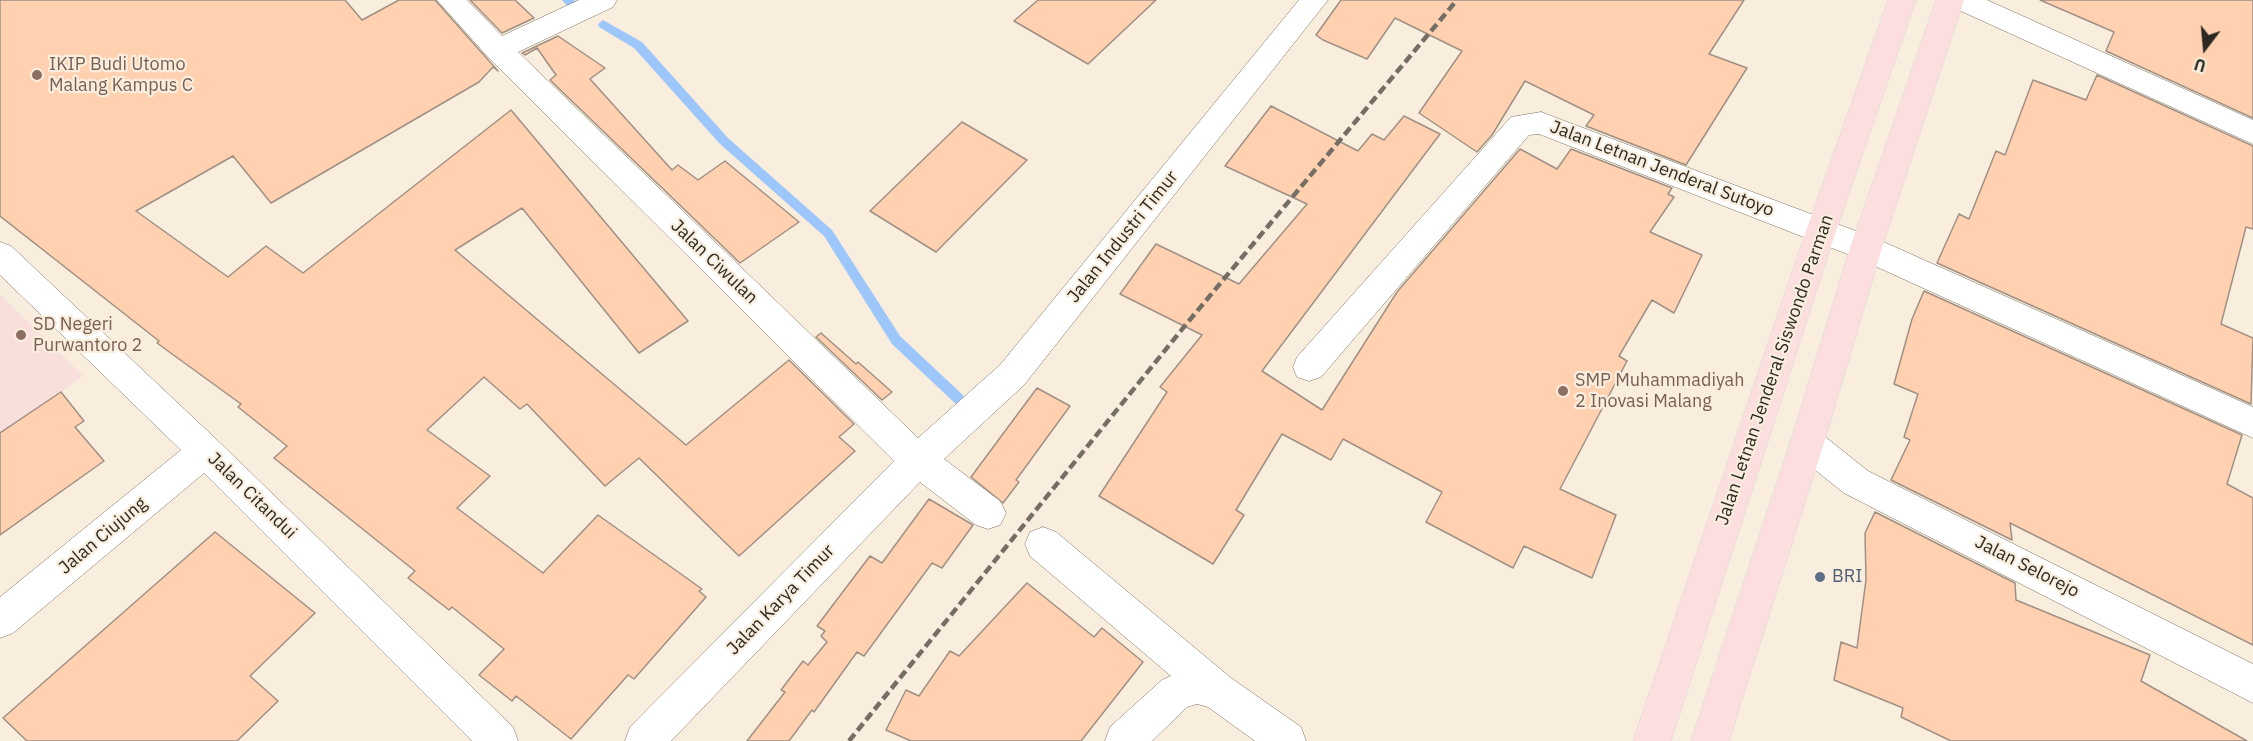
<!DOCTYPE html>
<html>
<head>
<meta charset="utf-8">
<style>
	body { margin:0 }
	#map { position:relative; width:2253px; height:741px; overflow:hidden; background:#f9eedd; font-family:"IBM Plex Sans",sans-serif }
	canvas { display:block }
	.north { position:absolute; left:2175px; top:18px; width:60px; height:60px; -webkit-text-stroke:4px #f9eedd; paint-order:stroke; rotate:196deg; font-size:16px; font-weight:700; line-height:24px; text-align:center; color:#2c2922 }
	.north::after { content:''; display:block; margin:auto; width:21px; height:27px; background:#2c2922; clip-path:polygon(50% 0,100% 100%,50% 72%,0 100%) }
</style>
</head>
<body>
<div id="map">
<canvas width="2253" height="741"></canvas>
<div class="north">U</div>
</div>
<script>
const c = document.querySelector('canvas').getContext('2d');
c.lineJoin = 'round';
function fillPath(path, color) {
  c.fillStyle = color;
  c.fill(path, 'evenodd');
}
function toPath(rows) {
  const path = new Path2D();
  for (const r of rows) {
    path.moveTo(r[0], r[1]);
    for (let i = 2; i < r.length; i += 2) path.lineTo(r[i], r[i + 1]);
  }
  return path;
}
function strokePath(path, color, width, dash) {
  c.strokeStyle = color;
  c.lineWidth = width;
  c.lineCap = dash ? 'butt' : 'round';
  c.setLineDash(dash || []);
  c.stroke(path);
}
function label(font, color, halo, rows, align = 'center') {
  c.font = font + ' "IBM Plex Sans",sans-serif';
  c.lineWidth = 4.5;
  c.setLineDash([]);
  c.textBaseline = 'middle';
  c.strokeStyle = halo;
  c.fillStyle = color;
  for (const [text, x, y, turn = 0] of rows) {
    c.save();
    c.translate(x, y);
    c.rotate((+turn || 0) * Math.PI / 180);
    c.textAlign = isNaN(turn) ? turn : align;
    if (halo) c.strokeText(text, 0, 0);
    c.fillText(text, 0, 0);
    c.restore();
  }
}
const education = toPath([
	[0,294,83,376,0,437]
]);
const stream = toPath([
	[562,0,574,0,578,5,577,8,569,8,562,0],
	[603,20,642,42,728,138,832,230,900,336,966,398,968,402,966,406,962,407,958,406,892,344,824,236,720,144,634,48,599,27,598,24,603,20]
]);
const building = toPath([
	[0,0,345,0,362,20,399,0,435,0,498,71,493,67,479,82,271,203,233,156,136,211,228,277,266,246,303,273,511,110,688,321,639,353,522,208,455,250,686,445,789,360,854,424,839,437,855,451,739,556,639,458,605,486,527,404,520,409,484,377,427,430,490,476,457,508,543,573,598,515,702,589,699,591,706,597,634,679,628,675,571,739,516,696,512,701,479,675,504,649,452,607,449,610,408,578,415,571,274,458,287,446,238,407,241,404,157,343,159,341,0,216,0,0],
	[470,0,515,0,534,18,502,33,470,0],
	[1038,0,1156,0,1088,64,1014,21,1038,0],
	[1341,0,1744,0,1709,54,1747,68,1686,165,1586,126,1594,115,1525,81,1492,135,1477,152,1419,113,1462,51,1395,18,1367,59,1323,40,1316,35,1341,0],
	[2040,0,2253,0,2253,118,2106,51,2114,32,2040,0],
	[558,36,605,68,590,79,672,170,678,165,698,180,725,161,799,222,740,263,550,80,556,75,537,48,525,55,522,53,558,36],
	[2097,75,2253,146,2253,229,2246,227,2221,324,2253,338,2251,404,1937,263,1959,214,1969,219,1996,151,2005,155,2033,80,2086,100,2097,75],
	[1271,106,1358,151,1372,134,1384,140,1404,116,1440,134,1262,371,1322,410,1397,292,1520,149,1557,169,1571,149,1672,188,1668,194,1674,197,1650,232,1702,255,1674,313,1652,300,1619,356,1627,361,1560,489,1616,515,1592,578,1524,546,1513,568,1426,522,1442,492,1343,439,1331,460,1282,434,1236,510,1244,515,1213,564,1099,496,1167,392,1160,387,1202,335,1120,294,1156,244,1239,284,1307,204,1225,166,1271,106],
	[962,122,1027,160,936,252,870,211,962,122],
	[1924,291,2242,435,2227,484,2253,498,2253,645,2010,523,2012,540,1891,480,1910,440,1904,437,1918,394,1894,384,1912,319,1924,291],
	[821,333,856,364,858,362,892,392,882,400,816,337,821,333],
	[1037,388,1070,406,1016,480,1019,482,1003,503,971,477,1037,388],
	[61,392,84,421,75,427,104,461,0,535,0,433,61,392],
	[929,499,973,525,942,568,932,563,864,656,857,652,814,712,812,710,789,741,747,741,785,692,781,690,803,661,808,665,827,642,821,636,825,631,817,626,870,556,882,563,929,499],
	[1875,512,2015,583,2016,600,2150,655,2141,681,2247,741,1951,741,1901,717,1903,708,1834,680,1841,642,1857,648,1866,580,1865,533,1875,512],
	[215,532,315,613,250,676,278,701,237,741,27,741,3,718,215,532],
	[1027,583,1094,637,1102,628,1143,662,1081,741,911,741,886,730,906,690,919,696,950,651,959,656,1027,583]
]);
const minor = toPath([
	[437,0,467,0,502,36,579,0,617,0,613,7,518,52,918,438,1000,365,1299,0,1328,0,1024,385,944,459,1000,501,1006,513,1000,525,988,529,976,525,920,482,671,741,625,741,630,727,894,461,488,57,437,0],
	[1948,0,1987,0,2253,120,2253,144,1952,7,1948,0],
	[1541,112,1877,239,2253,407,2253,438,1855,257,1539,134,1529,135,1321,377,1309,381,1297,377,1293,367,1297,357,1511,117,1541,112],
	[0,242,11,246,217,440,513,727,518,741,472,741,204,473,13,633,0,638,0,597,181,450,0,275,0,242],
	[1807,428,1819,432,1868,471,2253,664,2253,703,1844,493,1795,454,1790,443,1795,432,1807,428],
	[1043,527,1056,532,1231,678,1301,727,1306,741,1255,741,1208,707,1197,704,1187,707,1152,741,1105,741,1110,727,1162,680,1171,676,1030,556,1025,544,1030,532,1043,527]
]);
const major = toPath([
	[1888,0,1916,0,1836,231,1671,741,1633,741,1806,231,1888,0],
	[1936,0,1964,0,1882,248,1824,443,1729,741,1691,741,1790,443,1850,248,1936,0]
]);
const rail = toPath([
	[849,741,1188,322,1457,0]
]);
const markers = [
	[37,75,6,"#8d6e63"],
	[21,335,6,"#8d6e63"],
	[1563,391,6,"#8d6e63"],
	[1820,577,6,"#5c6f8a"]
];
const educationNames = [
	["IKIP Budi Utomo",49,65],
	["Malang Kampus C",49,86],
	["SD Negeri",33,325],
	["Purwantoro 2",33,346],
	["SMP Muhammadiyah",1575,381],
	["2 Inovasi Malang",1575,402]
];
const streetNames = [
	["Jalan Letnan Jenderal Sutoyo",1662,169,21],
	["Jalan Industri Timur",1123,237,-51],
	["Jalan Ciwulan",714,262,44],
	["Jalan Letnan Jenderal Siswondo Parman",1775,370,-71],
	["Jalan Citandui",252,496,44],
	["Jalan Ciujung",103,536,-40],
	["Jalan Selorejo",2027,567,27],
	["Jalan Karya Timur",781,600,-46]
];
const serviceNames = [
	["BRI",1832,577]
];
fillPath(education, '#f9dfdb');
fillPath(stream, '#9dc7fa');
fillPath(building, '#ffd1b0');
strokePath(building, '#a09084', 1.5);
strokePath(minor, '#797061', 1);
strokePath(major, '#d9d8d7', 1);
fillPath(minor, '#fff');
fillPath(major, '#fbdedd');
strokePath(rail, '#746e64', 4.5, [9, 4.5]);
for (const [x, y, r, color] of markers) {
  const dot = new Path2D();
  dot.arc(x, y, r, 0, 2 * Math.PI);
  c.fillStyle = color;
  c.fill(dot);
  strokePath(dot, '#f9eedd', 2);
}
label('18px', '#785e54', '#f9eedd', educationNames, 'left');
label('18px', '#2c2922', '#f9eedd', streetNames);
label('18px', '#4e5e75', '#f9eedd', serviceNames, 'left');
</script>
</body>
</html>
